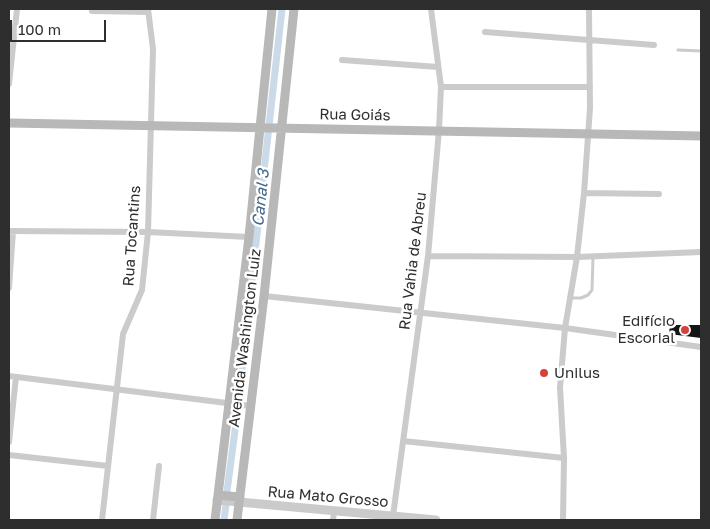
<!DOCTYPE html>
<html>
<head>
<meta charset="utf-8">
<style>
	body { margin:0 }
	#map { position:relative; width:710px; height:529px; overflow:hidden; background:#fff; font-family:"Golos Text",sans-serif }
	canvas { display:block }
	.frame { position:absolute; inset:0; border:10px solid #2e2e2e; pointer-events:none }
	.scale { position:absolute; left:10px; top:20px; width:96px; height:22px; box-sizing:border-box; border:2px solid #2e2e2e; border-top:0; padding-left:6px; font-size:15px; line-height:18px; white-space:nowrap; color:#2e2e2e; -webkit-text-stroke:4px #fff; paint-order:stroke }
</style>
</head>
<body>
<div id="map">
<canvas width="710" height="529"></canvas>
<div class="frame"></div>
<div class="scale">100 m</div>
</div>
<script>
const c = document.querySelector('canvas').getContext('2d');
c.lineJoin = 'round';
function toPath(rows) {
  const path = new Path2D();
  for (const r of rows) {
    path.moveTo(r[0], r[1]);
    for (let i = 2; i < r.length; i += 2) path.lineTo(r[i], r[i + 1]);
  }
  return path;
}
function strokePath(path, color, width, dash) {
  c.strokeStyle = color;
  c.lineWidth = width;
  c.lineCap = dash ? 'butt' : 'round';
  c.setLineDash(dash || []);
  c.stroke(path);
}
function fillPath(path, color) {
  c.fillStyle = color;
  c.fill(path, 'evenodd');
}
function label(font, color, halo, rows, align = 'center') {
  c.font = font + ' "Golos Text",sans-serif';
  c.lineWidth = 5;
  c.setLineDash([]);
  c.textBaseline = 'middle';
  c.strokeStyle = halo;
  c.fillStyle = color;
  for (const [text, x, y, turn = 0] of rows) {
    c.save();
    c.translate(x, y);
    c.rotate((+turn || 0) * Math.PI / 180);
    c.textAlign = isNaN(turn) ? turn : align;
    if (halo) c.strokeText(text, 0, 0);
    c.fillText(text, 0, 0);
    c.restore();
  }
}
const canal = toPath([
	[240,387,282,9],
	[227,491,238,408],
	[224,520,226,505]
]);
const building = toPath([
	[670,325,701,325,701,338,669,334]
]);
const service = toPath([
	[678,50,701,51],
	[570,298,581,298,588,295,592,290,593,257]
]);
const minor = toPath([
	[92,11,148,12],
	[485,32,654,45],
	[342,60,438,67],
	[9,84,17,9],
	[441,87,590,87],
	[584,193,659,194],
	[9,231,148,232,249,237],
	[428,256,577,257,701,252],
	[9,288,13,231],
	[264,296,565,328,701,347],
	[9,376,251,406],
	[403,441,564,458],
	[9,442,16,377],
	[9,455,108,466],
	[393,516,428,256,439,130,441,87,431,9],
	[102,520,123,334,142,290,148,232,153,49,148,9],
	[153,520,159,466],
	[333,520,334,512],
	[563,520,564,458,560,388,565,328,577,257,584,193,590,108,589,9]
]);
const tertiary = toPath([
	[217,500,436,520]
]);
const secondary = toPath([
	[9,123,701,136],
	[218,495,240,497],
	[215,520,249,237,272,9],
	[237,520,264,296,294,9]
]);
const markers = [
	[685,330,5,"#d7413d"],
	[544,373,5,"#d7413d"]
];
const streetNames = [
	["Rua Goiás",355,115,1],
	["Rua Tocantins",132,236,-86],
	["Rua Vahia de Abreu",413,261,-83],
	["Avenida Washington Luiz",245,338,-83],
	["Rua Mato Grosso",328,497,5]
];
const poiNames = [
	["Edifício",675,321],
	["Escorial",675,338],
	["Unilus",554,373,"left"]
];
const waterNames = [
	["Canal 3",261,198,-84]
];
strokePath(canal, '#cadae9', 7);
fillPath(building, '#151515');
strokePath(service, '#cbcbcb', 3);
strokePath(minor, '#cbcbcb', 6);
strokePath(tertiary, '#cbcbcb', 9);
strokePath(secondary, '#b8b8b8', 9);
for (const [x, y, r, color] of markers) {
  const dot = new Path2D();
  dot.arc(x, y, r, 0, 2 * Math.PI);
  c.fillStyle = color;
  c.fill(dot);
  strokePath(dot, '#fff', 2);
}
label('15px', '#2e2e2e', '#fff', streetNames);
label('15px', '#2e2e2e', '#fff', poiNames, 'right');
label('italic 16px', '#426789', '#fff', waterNames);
</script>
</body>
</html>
